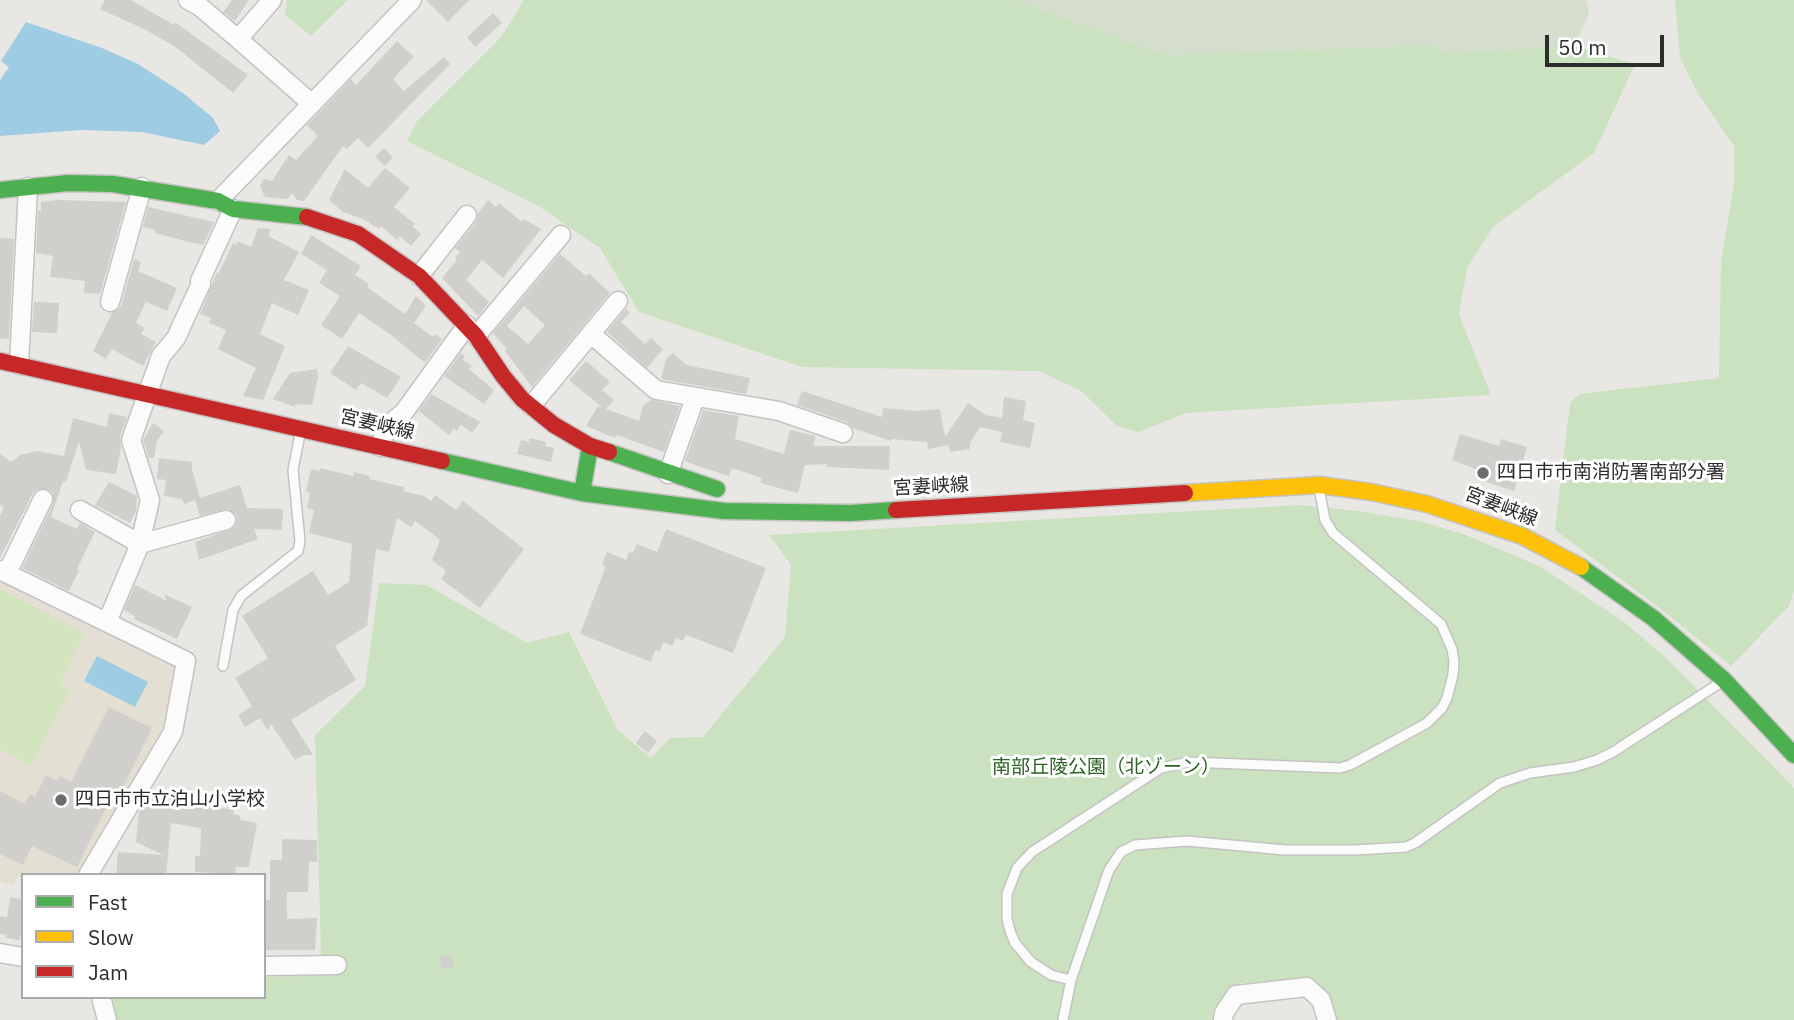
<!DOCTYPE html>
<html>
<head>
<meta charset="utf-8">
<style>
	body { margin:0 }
	#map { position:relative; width:1794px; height:1020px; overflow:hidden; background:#e9e7e3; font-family:"IBM Plex Sans",sans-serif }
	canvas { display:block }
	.legend { position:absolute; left:21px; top:873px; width:245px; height:126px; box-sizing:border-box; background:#fff; border:2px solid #ababab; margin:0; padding:9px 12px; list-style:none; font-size:21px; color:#2c2c2c }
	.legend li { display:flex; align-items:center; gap:14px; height:35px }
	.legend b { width:35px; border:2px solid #ababab }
	.scale { position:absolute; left:1545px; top:35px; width:119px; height:32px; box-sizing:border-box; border:4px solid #2c2c2c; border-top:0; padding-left:9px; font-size:21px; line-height:24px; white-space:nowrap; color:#2c2c2c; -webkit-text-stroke:5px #fff; paint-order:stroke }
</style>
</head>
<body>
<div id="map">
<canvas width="1794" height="1020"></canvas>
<ul class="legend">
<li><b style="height:9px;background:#4caf50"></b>Fast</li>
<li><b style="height:9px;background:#ffc107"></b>Slow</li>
<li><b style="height:9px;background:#c62828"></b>Jam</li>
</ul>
<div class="scale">50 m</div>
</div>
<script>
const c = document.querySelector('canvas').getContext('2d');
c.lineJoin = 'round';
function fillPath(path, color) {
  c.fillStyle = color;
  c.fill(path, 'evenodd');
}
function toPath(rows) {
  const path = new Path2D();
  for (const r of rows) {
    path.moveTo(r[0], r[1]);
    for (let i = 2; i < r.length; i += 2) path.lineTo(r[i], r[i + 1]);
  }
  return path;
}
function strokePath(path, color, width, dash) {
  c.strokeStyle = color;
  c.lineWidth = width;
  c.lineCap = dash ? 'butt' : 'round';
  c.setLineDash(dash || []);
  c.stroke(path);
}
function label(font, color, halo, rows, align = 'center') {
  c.font = font + ' "IBM Plex Sans","Noto Sans JP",sans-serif';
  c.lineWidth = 6;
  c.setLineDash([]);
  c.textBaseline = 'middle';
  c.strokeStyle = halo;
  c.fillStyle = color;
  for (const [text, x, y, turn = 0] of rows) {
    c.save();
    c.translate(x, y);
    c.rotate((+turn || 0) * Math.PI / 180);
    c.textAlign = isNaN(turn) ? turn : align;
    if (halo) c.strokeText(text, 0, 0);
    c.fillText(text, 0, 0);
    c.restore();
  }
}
const education = toPath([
	[0,576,178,664,164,726,80,875,23,875,23,878,17,877,14,886,0,881]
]);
const green = toPath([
	[287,0,348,0,311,36,285,15],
	[524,0,1016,0,1165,55,1432,45,1446,53,1574,46,1635,64,1594,153,1493,227,1467,268,1459,315,1491,395,1186,413,1139,432,1117,426,1081,391,1039,371,802,367,639,312,600,248,540,207,407,141,417,121,502,36],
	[1675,0,1794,0,1794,591,1789,606,1731,666,1662,610,1555,530,1570,403,1579,394,1719,378,1721,262,1734,183,1734,146,1697,92,1680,57],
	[1299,505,1358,511,1423,522,1466,535,1541,567,1624,622,1664,656,1794,788,1794,1020,1333,1020,1308,979,1241,983,1230,990,1217,1020,116,1020,110,997,264,997,264,977,315,976,321,954,315,735,365,686,379,583,427,585,527,643,569,632,617,729,651,758,670,738,703,737,785,637,791,565,769,535]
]);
const cemetery = toPath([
	[1016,0,1586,0,1589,14,1574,46,1446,53,1432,45,1165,55]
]);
const pitch = toPath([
	[0,589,84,633,60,683,71,689,31,765,0,749]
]);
const water = toPath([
	[26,22,102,48,138,64,183,93,213,118,220,131,204,145,142,132,81,130,0,136,0,80,9,67,1,61],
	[97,656,148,682,135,707,84,681]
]);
const building = toPath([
	[105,0,131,0,174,25,175,22,248,75,233,93,174,46,146,30,100,9],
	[232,0,249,0,235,21,223,12],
	[426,0,469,0,448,22],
	[493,13,502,23,475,47,467,37],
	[397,41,414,57,393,79,404,91,444,57,450,64,368,148,358,138,347,149,343,146,304,201,297,200,292,193,288,199,265,197,260,186,264,179,272,181,289,155,296,160,318,136,307,125,351,79,356,85],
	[384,148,393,157,385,166,375,157],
	[385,168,410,188,394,207,415,224,412,226,421,234,411,246,400,236,397,240,381,226,379,229,363,219,343,212,329,200,345,169,368,188],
	[59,200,126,202,100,294,84,293,85,281,50,277,53,256,36,253,38,210,41,211,41,202],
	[488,200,496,207,499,203,522,222,524,219,541,229,503,278,482,260,466,280,489,302,478,316,442,278,457,260,455,258,460,252,455,248,476,222,478,213],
	[148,207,214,222,203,245,185,241,155,233,155,230,143,227],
	[258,228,271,229,268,236,299,252,284,280,309,290,298,315,272,303,260,334,285,346,263,400,243,396,256,368,218,349,226,330,209,323,211,318,200,314,217,272,219,273,233,243,237,245,238,241,251,247],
	[311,235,361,266,355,275,369,284,367,287,405,314,416,296,426,306,414,323,433,337,435,334,442,339,425,363,391,335,359,313,342,339,321,325,340,296,319,283,327,270,301,254],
	[0,238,14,239,9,339,0,338],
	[560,254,586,276,589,273,610,293,532,387,505,351,507,349,493,333],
	[524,306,545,325,528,344,507,326],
	[134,259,141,262,138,271,177,288,167,311,146,302,136,323,145,328,141,334,156,342,143,366,112,349,106,359,93,351,112,313,121,306],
	[34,302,59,303,57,333,32,332],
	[626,309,630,313,621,322,645,344,651,338,663,349,647,368,607,332],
	[348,346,401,377,387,398,361,383,356,390,330,373],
	[461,353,465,357,463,360,472,366,469,369,494,390,484,404,444,376],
	[673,353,686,365,750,378,746,394,661,379,666,359],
	[586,361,610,382,602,390,614,400,606,409,639,421,643,406,651,400,680,406,664,452,617,435,615,438,586,426,598,406,603,408,569,380],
	[317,369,318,378,312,405,295,404,295,407,273,399,290,373],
	[802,391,882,417,883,408,917,411,940,409,945,437,968,403,986,415,1002,418,1004,397,1026,401,1023,420,1035,423,1030,448,1000,442,1002,432,980,427,970,443,970,449,950,452,949,445,928,449,927,442,891,439,891,441,853,428,847,422,797,405],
	[431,394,480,422,472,433,461,425,457,431,454,428,449,435,419,411],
	[703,410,739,416,735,439,784,454,790,430,816,436,813,446,890,446,889,470,827,467,827,464,805,465,798,493,760,483,762,478,732,468,729,476,701,467,685,461],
	[109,413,127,417,120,436,121,447,116,474,86,470,79,441,66,482,63,481,51,517,77,529,80,523,95,532,77,569,79,570,69,591,22,568,53,504,53,493,47,489,37,489,33,493,0,558,0,516,4,507,0,505,0,454,11,462,20,455,37,451,64,456,73,418,107,427],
	[153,423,164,431,157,441,154,458,149,458,143,440],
	[1460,434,1499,446,1501,439,1527,447,1514,491,1486,482,1489,474,1452,460],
	[529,438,546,442,545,446,554,448,551,462,517,454,521,440,529,442],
	[159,458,192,462,192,469,200,498,240,485,247,508,283,509,282,530,254,529,258,539,199,560,195,542,234,528,237,522,237,516,228,509,200,516,195,500,184,504,182,499,164,496,166,480,157,479],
	[320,468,353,476,354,472,370,476,369,479,404,487,403,491,424,496,431,501,435,495,456,510,463,501,524,549,480,608,441,579,446,571,432,560,440,540,415,521,411,527,397,518,389,552,376,549,367,626,335,646,356,680,291,720,313,755,304,755,295,760,271,724,268,731,260,718,245,727,238,715,252,706,235,678,268,658,242,616,313,571,328,595,349,582,352,544,309,533,314,510,307,508,310,493,306,491,311,469,320,471],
	[109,482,137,496,136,511,130,523,95,505],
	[666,529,766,568,733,653,686,635,683,641,676,638,672,646,663,642,660,652,655,650,651,662,580,634,606,566,602,565,607,552,626,560,629,552,633,553,637,544,657,552],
	[135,585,167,601,164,594,192,607,177,639,134,619,135,616,124,610],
	[109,707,152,728,117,799,117,786,77,867,32,846,23,865,0,854,0,791,25,804,30,794,35,797,46,775,57,781,60,776,71,782],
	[645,731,657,741,648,753,636,743],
	[155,796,168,799,168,803,199,808,199,804,234,810,233,814,239,815,241,820,257,823,249,867,236,867,235,874,195,872,195,856,200,856,201,828,171,823,166,875,116,875,118,852,163,855,136,842,139,811,144,803,151,804],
	[282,839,317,840,317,862,309,862,308,892,287,892,287,919,317,918,315,950,264,950,264,900,270,900,270,860,282,860],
	[10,897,23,899,23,936,20,936,19,940,6,938,6,935,0,934,0,916,7,917],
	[451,955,454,967,442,969,440,958]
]);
const lane = toPath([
	[223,666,233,610,241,596,298,551,300,541,293,470,300,434],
	[1071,980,1051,975,1031,962,1015,943,1010,931,1007,919,1007,894,1017,868,1032,852,1161,768,1189,762,1340,768,1350,765,1427,723,1442,708,1447,698,1453,675,1454,661,1452,649,1441,624,1333,533,1325,520,1319,488],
	[1063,1020,1071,980,1109,870,1121,852,1135,845,1187,841,1285,850,1355,850,1406,847,1415,843,1500,783,1530,773,1574,767,1597,760,1613,752,1720,683]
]);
const street = toPath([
	[188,0,199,6,238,39,312,104],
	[238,39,272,0],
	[218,201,412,0],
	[419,276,467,215],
	[110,302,142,187],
	[591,334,656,390,779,411,843,433],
	[476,336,561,235],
	[19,365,28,187],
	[531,406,618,301],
	[381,447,385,428,404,412,467,325],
	[668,474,695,398],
	[80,510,140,544,226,520],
	[0,570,186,661,173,732,88,875],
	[7,573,43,499],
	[107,622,140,544,150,500,131,440,161,356,176,338,186,316,201,284,200,281,233,209],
	[0,953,23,957],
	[264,966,337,965],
	[101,997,107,1020],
	[1223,1020,1224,1013,1236,995,1307,987,1321,1000,1327,1020]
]);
const fast = toPath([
	[0,190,68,183,113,184,218,201,233,209,307,217],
	[609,452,717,489],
	[442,461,582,493,724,511,851,513,896,510],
	[582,493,590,446],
	[1581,567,1653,618,1724,680,1794,755]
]);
const slow = toPath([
	[1185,493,1319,485,1371,492,1427,504,1522,536,1581,567]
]);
const jam = toPath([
	[307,217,358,234,419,276,476,336,503,376,522,399,554,425,590,446,609,452],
	[0,361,442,461],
	[896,510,1185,493]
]);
const markers = [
	[1483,473,7,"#6e6d6c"],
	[61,800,7,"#6e6d6c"]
];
const streetNames = [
	["宮妻峡線",377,425,13],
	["宮妻峡線",931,487,-3],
	["宮妻峡線",1501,507,21]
];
const poiNames = [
	["四日市市南消防署南部分署",1497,473],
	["四日市市立泊山小学校",75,800]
];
const parkNames = [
	["南部丘陵公園（北ゾーン）",1106,768]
];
fillPath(education, '#e3dfd2');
fillPath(green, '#cae2bf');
fillPath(cemetery, '#d5ddcc');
fillPath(pitch, '#d3e5be');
fillPath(water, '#9ecce3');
fillPath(building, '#d1cfcc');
strokePath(lane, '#c4c3c2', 12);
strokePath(street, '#c4c3c2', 21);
strokePath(fast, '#c4c3c2', 19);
strokePath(slow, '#c4c3c2', 19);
strokePath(jam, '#c4c3c2', 19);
strokePath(lane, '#fcfbfb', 9);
strokePath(street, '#fcfbfb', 18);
strokePath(fast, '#4caf50', 16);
strokePath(slow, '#ffc107', 16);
strokePath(jam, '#c62828', 16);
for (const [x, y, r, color] of markers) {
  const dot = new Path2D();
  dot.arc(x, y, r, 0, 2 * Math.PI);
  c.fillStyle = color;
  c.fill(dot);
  strokePath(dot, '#fff', 2.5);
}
label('19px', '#2c2c2c', '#fff', streetNames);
label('19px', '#2c2c2c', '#fff', poiNames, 'left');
label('19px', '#2a6322', '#fff', parkNames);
</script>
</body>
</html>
